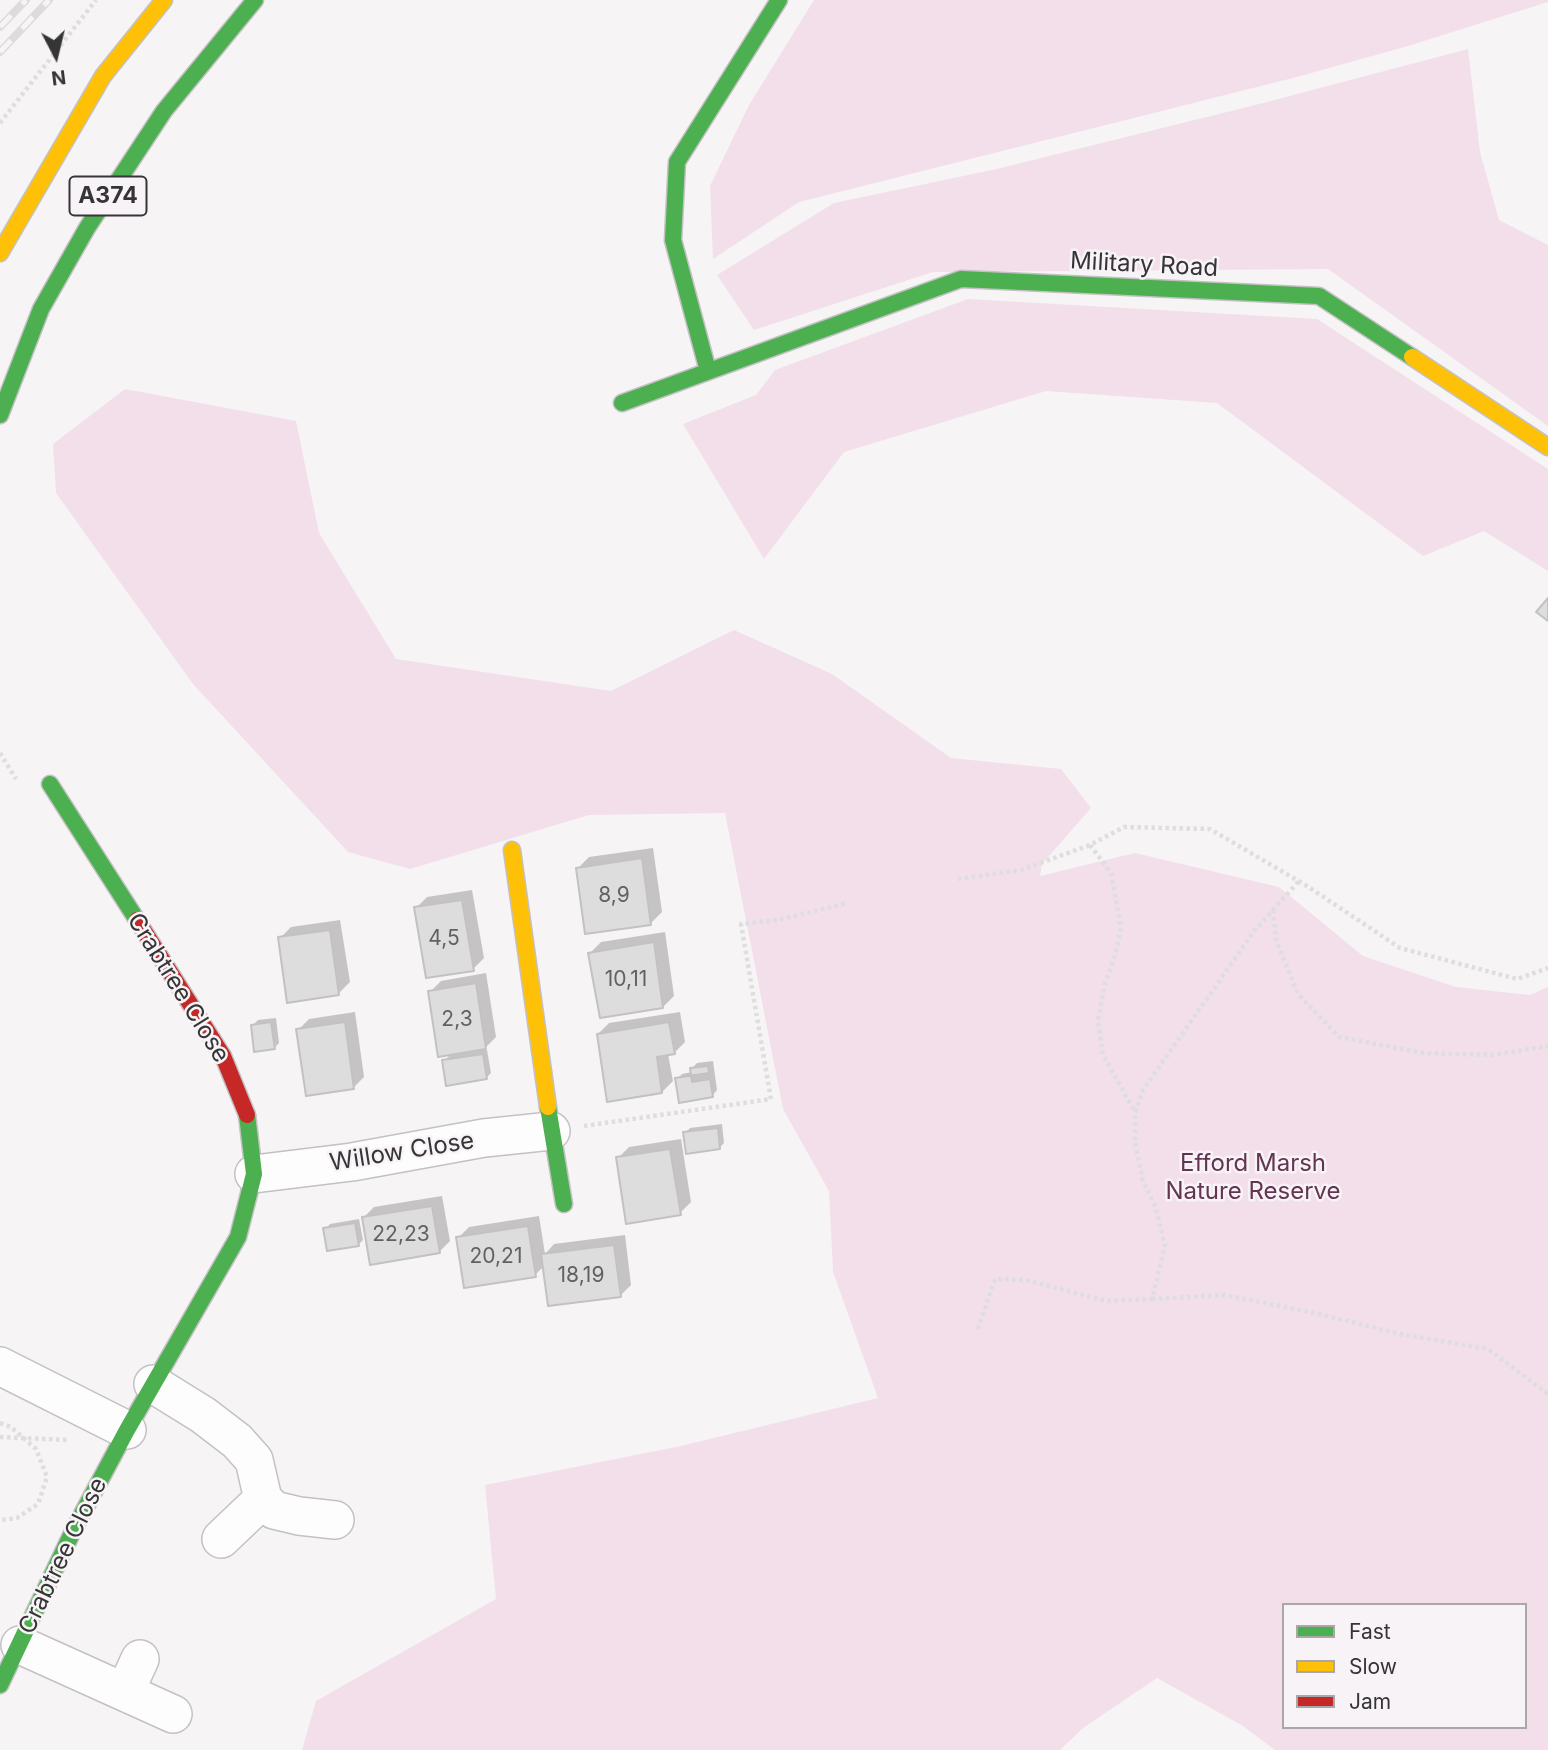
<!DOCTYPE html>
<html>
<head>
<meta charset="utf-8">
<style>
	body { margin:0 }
	#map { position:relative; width:1548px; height:1750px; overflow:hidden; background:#f7f4f6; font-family:Inter,sans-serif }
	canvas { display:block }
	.legend { position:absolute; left:1282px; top:1603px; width:245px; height:126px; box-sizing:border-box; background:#f8f3f6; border:2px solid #aaa7a9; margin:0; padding:9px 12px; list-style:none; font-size:21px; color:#363536 }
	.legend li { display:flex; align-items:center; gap:14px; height:35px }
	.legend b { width:35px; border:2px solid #aaa7a9 }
	.north { position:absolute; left:21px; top:21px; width:70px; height:70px; -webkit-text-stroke:5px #f8f3f6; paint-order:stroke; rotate:173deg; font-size:19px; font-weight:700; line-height:28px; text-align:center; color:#363536 }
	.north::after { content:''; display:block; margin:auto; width:24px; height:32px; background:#363536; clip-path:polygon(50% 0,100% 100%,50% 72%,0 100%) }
</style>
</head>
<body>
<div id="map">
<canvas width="1548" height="1750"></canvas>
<ul class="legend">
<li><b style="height:9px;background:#4caf50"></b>Fast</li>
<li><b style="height:9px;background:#ffc107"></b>Slow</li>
<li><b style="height:9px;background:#c62828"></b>Jam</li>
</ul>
<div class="north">N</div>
</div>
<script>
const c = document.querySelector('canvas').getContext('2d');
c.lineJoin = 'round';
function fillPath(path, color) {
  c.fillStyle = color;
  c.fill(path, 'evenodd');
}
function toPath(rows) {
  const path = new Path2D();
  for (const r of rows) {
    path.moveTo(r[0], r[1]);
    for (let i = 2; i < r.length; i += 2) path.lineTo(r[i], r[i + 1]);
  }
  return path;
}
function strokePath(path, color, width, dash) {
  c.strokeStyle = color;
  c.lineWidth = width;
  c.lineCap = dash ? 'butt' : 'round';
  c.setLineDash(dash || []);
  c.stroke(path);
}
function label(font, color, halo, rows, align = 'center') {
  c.font = font + ' Inter,sans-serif';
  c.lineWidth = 5;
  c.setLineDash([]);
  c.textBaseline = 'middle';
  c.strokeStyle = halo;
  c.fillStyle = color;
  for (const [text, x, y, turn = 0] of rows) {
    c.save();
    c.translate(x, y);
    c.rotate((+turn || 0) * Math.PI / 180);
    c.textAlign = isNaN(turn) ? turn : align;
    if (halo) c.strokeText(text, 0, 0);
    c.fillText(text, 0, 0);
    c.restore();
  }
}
const green = toPath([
	[814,0,1548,0,1548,2,1408,46,1297,77,799,202,713,259,710,186,749,105],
	[1468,49,1480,152,1499,220,1548,245,1548,426,1328,269,933,272,754,330,717,275,834,203,997,169,1263,103],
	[968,299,1317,319,1548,469,1548,571,1484,531,1423,556,1217,403,1046,391,844,452,764,559,683,424,756,395,775,370],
	[125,389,296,421,319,533,396,659,611,691,734,630,832,674,951,758,1061,769,1091,808,1042,864,1040,876,1135,853,1279,887,1363,956,1456,987,1530,995,1548,987,1548,1750,1275,1750,1243,1726,1157,1678,1083,1728,1060,1750,302,1750,316,1701,496,1599,485,1485,681,1446,878,1398,833,1272,829,1191,783,1109,725,813,589,815,410,869,348,852,193,684,56,493,53,444],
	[1284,1605,1525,1605,1525,1727,1284,1727]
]);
const shadow = toPath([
	[653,848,662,912,651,923,578,868,589,857],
	[472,890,484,958,473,969,416,908,427,897],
	[340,920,350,982,339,993,280,938,291,927],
	[665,932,674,996,663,1007,590,953,601,942],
	[486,973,496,1037,483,1050,487,1050,491,1073,486,1078,444,1061,452,1053,430,992,441,981],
	[355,1012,364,1077,353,1088,298,1030,309,1019],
	[680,1012,685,1042,674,1053,668,1054,673,1081,662,1092,598,1034,609,1023],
	[276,1018,279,1043,274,1048,253,1025,258,1020],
	[713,1061,717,1090,712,1096,677,1079,682,1074,692,1072,692,1068,697,1063],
	[722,1124,724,1143,719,1148,685,1133,690,1128],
	[681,1139,691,1202,680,1213,618,1158,629,1147],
	[442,1196,450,1241,439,1252,363,1218,374,1207],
	[539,1216,545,1254,554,1244,625,1235,631,1285,620,1296,544,1266,535,1275,458,1238,469,1227],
	[359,1219,363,1240,358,1245,325,1229,330,1224]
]);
const building = toPath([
	[1548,598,1548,621,1536,612,1548,598],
	[642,858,651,925,585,934,576,868,642,858],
	[462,900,474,971,426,978,414,907,462,900],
	[330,930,339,995,287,1003,278,937,330,930],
	[654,942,663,1008,600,1018,588,953,654,942],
	[476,983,486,1049,438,1057,428,991,476,983],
	[271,1022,275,1049,254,1052,251,1025,271,1022],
	[345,1022,354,1089,306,1096,296,1029,345,1022],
	[669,1022,675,1054,657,1057,662,1093,607,1102,597,1034,669,1022],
	[483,1054,487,1079,446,1086,442,1060,483,1054],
	[708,1066,710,1079,692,1082,690,1068,708,1066],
	[709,1073,713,1097,679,1103,675,1078,709,1073],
	[718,1128,720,1149,686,1154,683,1132,718,1128],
	[670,1149,681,1215,626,1224,616,1157,670,1149],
	[432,1206,440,1253,370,1265,362,1217,432,1206],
	[355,1223,359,1246,327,1251,323,1228,355,1223],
	[528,1226,536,1277,464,1288,456,1237,528,1226],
	[614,1245,621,1297,548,1306,541,1254,614,1245]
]);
const path = toPath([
	[0,123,96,0],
	[0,753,16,779],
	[1090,845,1111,873,1121,927,1116,952,1105,983,1098,1021,1103,1055,1135,1112],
	[958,879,1021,870,1090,845,1124,827,1210,829,1307,886,1400,948,1517,979,1548,968],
	[1273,910,1276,940,1298,994,1339,1037,1423,1053,1493,1055,1548,1046],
	[771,1099,741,924,778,920,848,903],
	[584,1126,771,1099],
	[1152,1299,1225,1295,1315,1313,1400,1334,1488,1349,1548,1394],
	[978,1329,995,1279,1026,1280,1106,1301,1152,1299,1165,1246,1155,1206,1143,1181,1135,1143,1135,1113,1143,1090,1255,930,1299,881],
	[0,1437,67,1440]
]);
const street = toPath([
	[254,1174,352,1162,484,1138,551,1131],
	[0,1366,127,1430],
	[153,1384,203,1415,237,1441,254,1460,263,1499],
	[221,1539,263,1499,274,1510,299,1516,335,1520],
	[20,1645,173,1714],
	[125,1692,140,1659]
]);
const fast = toPath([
	[708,371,673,240,677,162,779,0],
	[622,403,961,279,1319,296,1412,357],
	[0,415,41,309,87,228,164,111,255,0],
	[50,784,137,920],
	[548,1107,564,1204],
	[0,1685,74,1529,127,1430,238,1237,254,1174,247,1115]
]);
const slow = toPath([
	[0,253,103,76,164,0],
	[1412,357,1548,447],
	[512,850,548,1107]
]);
const jam = toPath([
	[137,920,223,1056,247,1115]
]);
const rail = toPath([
	[0,27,26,0],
	[0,52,49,0]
]);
const pathBridge = toPath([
	[0,1423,11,1427,36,1449,47,1477,38,1504,17,1518,0,1520]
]);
const numberNames = [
	["8,9",614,896],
	["4,5",444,939],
	["10,11",626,980],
	["2,3",457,1020],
	["22,23",401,1235],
	["20,21",496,1257],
	["18,19",581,1276]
];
const shields = [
	[108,196,77]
];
const shieldNames = [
	["A374",108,196]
];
const streetNames = [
	["Military Road",1144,265,3],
	["Crabtree Close",178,988,58],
	["Willow Close",402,1152,-9],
	["Crabtree Close",63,1556,-64]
];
const parkNames = [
	["Efford Marsh",1253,1164],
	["Nature Reserve",1253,1192]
];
fillPath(green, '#f2dfea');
fillPath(shadow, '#0003');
fillPath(building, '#deddde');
strokePath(building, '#c3c1c2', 2);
strokePath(street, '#c3c1c3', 40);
strokePath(fast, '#c3c1c3', 19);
strokePath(slow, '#c3c1c3', 19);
strokePath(jam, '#c3c1c3', 19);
strokePath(path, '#dedede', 4.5, [3.5, 3.5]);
strokePath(street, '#fefdfe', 37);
strokePath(fast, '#4caf50', 16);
strokePath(slow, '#ffc107', 16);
strokePath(jam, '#c62828', 16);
strokePath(rail, '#dddbdc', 8);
strokePath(rail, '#f8f3f6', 5, [16]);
strokePath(pathBridge, '#dedede', 4.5, [3.5, 3.5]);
label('21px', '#626162', null, numberNames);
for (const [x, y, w] of shields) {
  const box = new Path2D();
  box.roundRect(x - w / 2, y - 19.5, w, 39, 5);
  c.fillStyle = '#f8f3f6';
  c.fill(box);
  strokePath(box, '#363536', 2);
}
label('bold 23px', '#363536', null, shieldNames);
label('24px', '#363536', '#f8f3f6', streetNames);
label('24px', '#643553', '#f8f3f6', parkNames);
</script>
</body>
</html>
